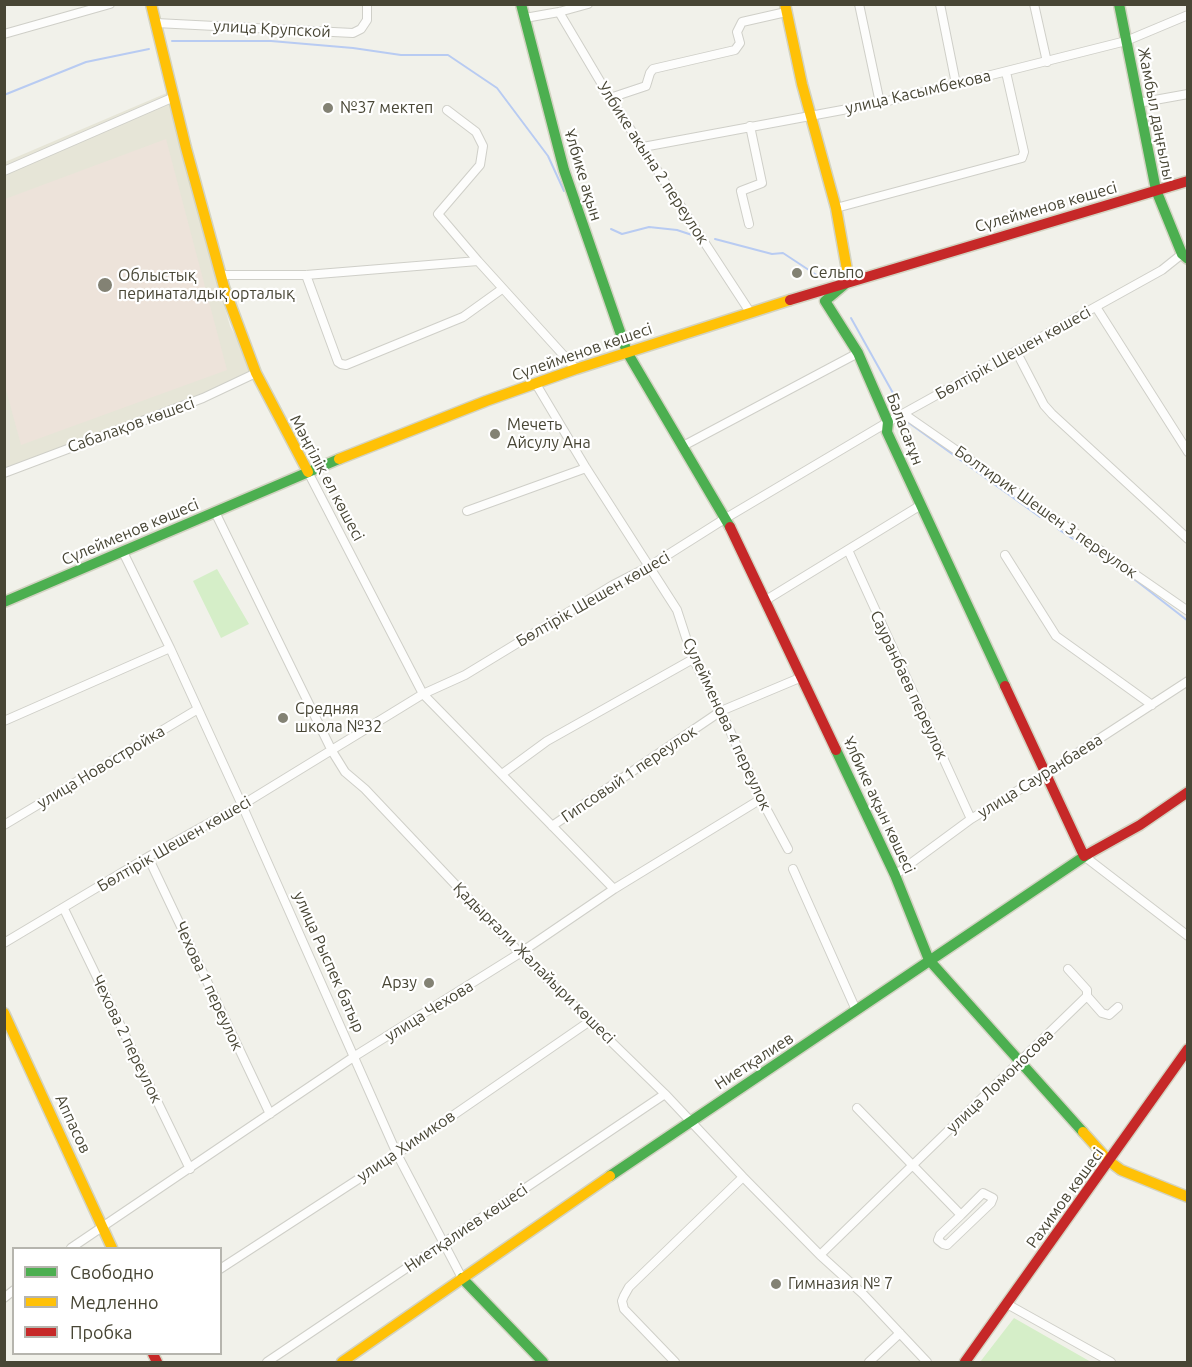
<!DOCTYPE html>
<html>
<head>
<meta charset="utf-8">
<style>
	body { margin:0 }
	#map { position:relative; width:1192px; height:1367px; overflow:hidden; background:#f1f1ea; font-family:Ubuntu,sans-serif }
	canvas { display:block }
	.frame { position:absolute; inset:0; border:6px solid #484635; pointer-events:none }
	.legend { position:absolute; left:12px; top:1247px; width:210px; height:108px; box-sizing:border-box; background:#fff; border:2px solid #b6b5ae; margin:0; padding:8px 10px; list-style:none; font-size:18px; color:#484635 }
	.legend li { display:flex; align-items:center; gap:12px; height:30px }
	.legend b { width:30px; border:2px solid #b6b5ae }
</style>
</head>
<body>
<div id="map">
<canvas width="1192" height="1367"></canvas>
<div class="frame"></div>
<ul class="legend">
<li><b style="height:8px;background:#4caf50"></b>Свободно</li>
<li><b style="height:8px;background:#ffc107"></b>Медленно</li>
<li><b style="height:8px;background:#c62828"></b>Пробка</li>
</ul>
</div>
<script>
const c = document.querySelector('canvas').getContext('2d');
c.lineJoin = 'round';
function fillPath(path, color) {
  c.fillStyle = color;
  c.fill(path, 'evenodd');
}
function toPath(rows) {
  const path = new Path2D();
  for (const r of rows) {
    path.moveTo(r[0], r[1]);
    for (let i = 2; i < r.length; i += 2) path.lineTo(r[i], r[i + 1]);
  }
  return path;
}
function strokePath(path, color, width, dash) {
  c.strokeStyle = color;
  c.lineWidth = width;
  c.lineCap = dash ? 'butt' : 'round';
  c.setLineDash(dash || []);
  c.stroke(path);
}
function label(font, color, halo, rows, align = 'center') {
  c.font = font + ' Ubuntu,sans-serif';
  c.lineWidth = 4.5;
  c.setLineDash([]);
  c.textBaseline = 'middle';
  c.strokeStyle = halo;
  c.fillStyle = color;
  for (const [text, x, y, turn = 0] of rows) {
    c.save();
    c.translate(x, y);
    c.rotate((+turn || 0) * Math.PI / 180);
    c.textAlign = isNaN(turn) ? turn : align;
    if (halo) c.strokeText(text, 0, 0);
    c.fillText(text, 0, 0);
    c.restore();
  }
}
const residential = toPath([
	[169,92,187,170,230,326,256,373,203,398,5,471,5,162]
]);
const medical = toPath([
	[166,139,227,370,21,445,5,386,5,199]
]);
const green = toPath([
	[217,569,249,624,221,638,193,581],
	[1014,1318,1091,1362,980,1362]
]);
const stream = toPath([
	[172,41,271,41,353,48,401,55,448,55,497,88,548,156,564,191],
	[4,95,86,62,149,49],
	[611,229,622,234,649,227,677,230,692,235],
	[715,239,772,254,783,253,821,278],
	[851,318,898,402],
	[909,423,1040,517],
	[1058,529,1134,579,1188,621]
]);
const street = toPath([
	[859,4,880,103],
	[940,4,956,84],
	[1034,4,1047,62],
	[559,12,610,98,750,312],
	[525,18,559,12,588,4],
	[156,23,353,33,361,29,367,20,367,4],
	[4,34,110,4],
	[610,98,646,86,650,73,653,69,735,50,740,43,737,32,742,22,786,12],
	[1138,103,1188,94],
	[447,110,476,132,483,146,480,165,438,214,478,261],
	[643,147,880,103,1126,41,1188,15],
	[4,171,174,97],
	[836,208,1022,158,1024,152,1006,72],
	[749,224,741,191,762,183,750,126],
	[221,275,306,275,478,261,576,369],
	[306,275,338,362,341,364,346,365,463,317,502,289],
	[1096,307,1188,452],
	[1016,351,1044,405,1052,414,1188,539],
	[536,384,586,468,677,610,693,659,721,711,761,799,788,849],
	[904,414,1188,611],
	[683,446,858,353],
	[308,472,423,694,614,889],
	[4,473,203,398,256,373],
	[467,511,586,468],
	[215,512,332,751,345,772,365,789,520,953,665,1094,743,1177,820,1255,863,1294,927,1362],
	[848,550,971,819],
	[123,552,170,648,242,805,397,1154,462,1278],
	[1005,555,1056,636,1152,705],
	[766,600,921,505],
	[4,721,170,648],
	[502,774,547,741,693,659],
	[4,825,198,709],
	[552,826,721,711,802,677],
	[1084,856,1188,936],
	[148,857,270,1114],
	[793,869,856,1010],
	[895,875,971,819,1045,774,1188,681],
	[64,909,190,1169],
	[4,943,148,857,242,805,423,694,465,675,613,585,650,566,726,518,888,422,1162,270,1182,254],
	[1087,996,1102,1013,1109,1015,1118,1007],
	[857,1108,961,1215,940,1235,938,1240,943,1244,947,1245,991,1203,993,1198,983,1193,961,1215],
	[71,1248,355,1056,520,953,614,889,761,799],
	[820,1255,1087,996,1087,990,1068,969],
	[220,1269,397,1154,590,1021],
	[4,1298,14,1290],
	[1007,1304,1111,1362],
	[267,1362,665,1094],
	[675,1362,624,1309,622,1301,624,1296,629,1287,743,1177],
	[869,1362,900,1333]
]);
const fast = toPath([
	[521,4,564,170,627,352,730,527],
	[1119,4,1156,190,1182,254,1188,259],
	[844,285,825,301,858,353,888,422,887,432,1005,686],
	[4,602,339,459],
	[836,750,895,875,929,960,1083,1132],
	[610,1176,1088,854],
	[462,1278,543,1362]
]);
const slow = toPath([
	[151,4,186,148,224,287,256,373,308,472],
	[785,4,802,84,836,208,849,281],
	[339,459,486,401,576,369,790,300],
	[4,1013,112,1248],
	[1083,1132,1109,1161,1121,1170,1188,1197],
	[342,1362,610,1176]
]);
const jam = toPath([
	[790,300,1188,181],
	[730,527,836,750],
	[1005,686,1084,856],
	[1088,854,1140,825,1188,792],
	[153,1354,157,1362],
	[965,1362,1188,1049]
]);
const markers = [
	[328,108,6,"#838274"],
	[797,273,6,"#838274"],
	[105,285,8,"#838274"],
	[495,434,6,"#838274"],
	[283,718,6,"#838274"],
	[429,983,6,"#838274"],
	[776,1284,6,"#838274"]
];
const streetNames = [
	["улица Крупской",272,29,3],
	["улица Касымбекова",918,92,-13],
	["Жамбыл даңғылы",1156,114,79],
	["Улбике акына 2 переулок",653,163,57],
	["Ұлбике ақын",583,175,73],
	["Сүлейменов көшесі",1046,207,-16],
	["Сүлейменов көшесі",582,352,-19],
	["Бөлтірік Шешен көшесі",1013,353,-29],
	["Сабалақов көшесі",131,425,-20],
	["Баласағұн",905,429,69],
	["Мәңгілік ел көшесі",327,478,62],
	["Болтирик Шешен 3 переулок",1046,512,35],
	["Сүлейменов көшесі",130,532,-23],
	["Бөлтірік Шешен көшесі",593,599,-30],
	["Сауранбаев переулок",909,685,65],
	["Сулейменова 4 переулок",727,724,65],
	["улица Новостройка",101,767,-31],
	["Гипсовый 1 переулок",629,774,-34],
	["улица Сауранбаева",1040,776,-32],
	["Ұлбике ақын көшесі",879,805,65],
	["Бөлтірік Шешен көшесі",174,844,-30],
	["улица Рыспек батыр",329,962,66],
	["Қадырғали Жалайыри көшесі",534,963,45],
	["Чехова 1 переулок",209,986,65],
	["улица Чехова",429,1011,-32],
	["Чехова 2 переулок",127,1039,64],
	["Ниетқалиев",754,1061,-33],
	["улица Ломоносова",1000,1081,-44],
	["Аппасов",73,1124,65],
	["улица Химиков",406,1146,-34],
	["Рахимов көшесі",1065,1198,-54],
	["Ниетқалиев көшесі",466,1228,-34]
];
const poiNames = [
	["№37 мектеп",340,108],
	["Сельпо",809,273],
	["Облыстық",118,276],
	["перинаталдық орталық",118,294],
	["Мечеть",507,425],
	["Айсулу Ана",507,443],
	["Средняя",295,709],
	["школа №32",295,727],
	["Арзу",417,983,"right"],
	["Гимназия № 7",788,1284]
];
fillPath(residential, '#e6e5d7');
fillPath(medical, '#ede3da');
fillPath(green, '#d5eec8');
strokePath(stream, '#b8cbf2', 2);
strokePath(street, '#cfcfc8', 10);
strokePath(fast, '#d3d3c2', 13);
strokePath(slow, '#d3d3c2', 13);
strokePath(jam, '#d3d3c2', 13);
strokePath(street, '#fdfdfc', 8);
strokePath(fast, '#4caf50', 10);
strokePath(slow, '#ffc107', 10);
strokePath(jam, '#c62828', 10);
for (const [x, y, r, color] of markers) {
  const dot = new Path2D();
  dot.arc(x, y, r, 0, 2 * Math.PI);
  c.fillStyle = color;
  c.fill(dot);
  strokePath(dot, '#fff', 2);
}
label('16px', '#484635', '#fff', streetNames);
label('16px', '#484635', '#fff', poiNames, 'left');
</script>
</body>
</html>
